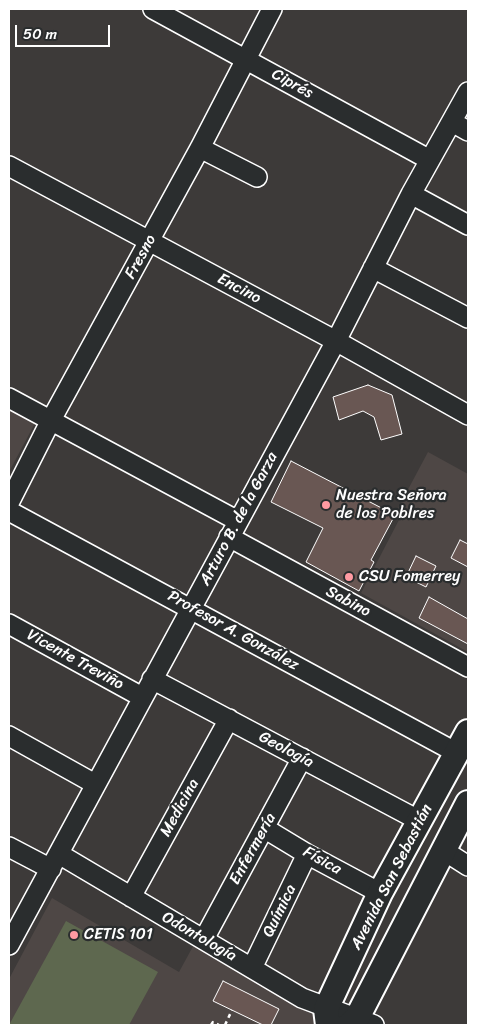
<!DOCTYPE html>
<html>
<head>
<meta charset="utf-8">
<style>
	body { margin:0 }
	#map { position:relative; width:477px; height:1034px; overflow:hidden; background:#3d3a39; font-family:Sriracha,sans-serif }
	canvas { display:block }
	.frame { position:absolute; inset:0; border:10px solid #fff; pointer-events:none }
	.scale { position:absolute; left:15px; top:25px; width:95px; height:22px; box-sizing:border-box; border:2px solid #fff; border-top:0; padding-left:6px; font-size:15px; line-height:18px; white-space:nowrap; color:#fff; -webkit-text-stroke:4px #2a2d2e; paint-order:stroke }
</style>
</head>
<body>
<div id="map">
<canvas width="477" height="1034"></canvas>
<div class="frame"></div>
<div class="scale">50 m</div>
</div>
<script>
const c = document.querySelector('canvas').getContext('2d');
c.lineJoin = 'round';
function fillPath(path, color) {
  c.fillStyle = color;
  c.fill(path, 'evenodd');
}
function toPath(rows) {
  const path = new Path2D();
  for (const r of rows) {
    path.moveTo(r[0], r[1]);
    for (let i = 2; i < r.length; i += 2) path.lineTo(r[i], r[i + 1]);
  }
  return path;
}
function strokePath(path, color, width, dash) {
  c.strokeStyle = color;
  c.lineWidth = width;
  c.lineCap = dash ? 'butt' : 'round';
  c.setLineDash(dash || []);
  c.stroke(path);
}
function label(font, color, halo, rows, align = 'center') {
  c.font = font + ' Sriracha,sans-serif';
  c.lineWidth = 4.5;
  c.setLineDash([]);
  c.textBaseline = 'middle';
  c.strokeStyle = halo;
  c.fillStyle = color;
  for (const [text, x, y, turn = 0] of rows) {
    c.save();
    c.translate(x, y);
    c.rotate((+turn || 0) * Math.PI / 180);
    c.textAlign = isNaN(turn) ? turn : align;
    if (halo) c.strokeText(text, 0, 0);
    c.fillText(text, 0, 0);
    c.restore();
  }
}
const built = toPath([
	[9,409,35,423,9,472],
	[428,452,468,474,468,652,361,593,401,516,396,512],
	[52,898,179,972,197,939,326,1017,321,1025,9,1025,9,979]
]);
const green = toPath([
	[66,921,158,972,129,1025,9,1025]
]);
const building = toPath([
	[368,385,392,395,402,434,381,440,374,417,363,411,339,420,333,397,368,385],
	[291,461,395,515,371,560,374,562,359,591,306,562,323,528,271,502,291,461],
	[460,540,468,544,468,567,451,558,460,540],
	[416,556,436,566,426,587,406,577,416,556],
	[429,597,468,619,468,644,419,618,429,597],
	[223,981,279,1009,271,1025,263,1025,213,1001,223,981]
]);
const path = toPath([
	[211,1025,213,1022,219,1025],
	[225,1025,232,1010]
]);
const minor = toPath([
	[153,9,430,160],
	[452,122,468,131],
	[200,148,257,177],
	[9,166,336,341,468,415],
	[411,194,468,225],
	[373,268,468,318],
	[9,398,238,521],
	[9,503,51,420,200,148,272,9],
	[9,511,457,753],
	[229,537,468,667],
	[9,624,142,697],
	[152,679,420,821],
	[9,736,95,784],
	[264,828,307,854,380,893],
	[9,847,51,869],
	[443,850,468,866],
	[59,854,302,998,374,1025],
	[131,897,229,719],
	[204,939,302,758],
	[9,945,336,341,411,194,468,92],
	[252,968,307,854]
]);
const major = toPath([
	[328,1025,326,1009,380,893,468,732],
	[349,1025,357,1018,468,803]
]);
const markers = [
	[326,505,5,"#ff9aa2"],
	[349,577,5,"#ff9aa2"],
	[74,935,5,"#ff9aa2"]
];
const streetNames = [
	["Ciprés",292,84,29],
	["Fresno",141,257,-61],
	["Encino",239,289,28],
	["Arturo B. de la Garza",239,519,-62],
	["Sabino",348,602,28],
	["Profesor A. González",233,631,29],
	["Vicente Treviño",75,660,29],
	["Geología",286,750,28],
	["Medicina",180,808,-61],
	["Enfermería",253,849,-61],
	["Física",322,861,29],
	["Avenida San Sebastián",392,877,-63],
	["Química",280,911,-64],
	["Odontología",199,937,30]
];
const poiNames = [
	["Nuestra Señora",336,496],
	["de los Poblres",336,514],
	["CSU Fomerrey",359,577],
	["CETIS 101",84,935]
];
fillPath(built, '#4e4745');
fillPath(green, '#5e684f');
fillPath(building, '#695753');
strokePath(building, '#fff', 1);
strokePath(minor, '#fff', 22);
strokePath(major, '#fff', 28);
strokePath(path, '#fff', 2.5, [4, 4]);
strokePath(minor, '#2a2d2e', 19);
strokePath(major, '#2a2d2e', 24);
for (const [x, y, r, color] of markers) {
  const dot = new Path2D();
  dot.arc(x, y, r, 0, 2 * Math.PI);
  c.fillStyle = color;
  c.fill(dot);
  strokePath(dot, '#2a2d2e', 2);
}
label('16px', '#fff', '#2a2d2e', streetNames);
label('16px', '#fff', '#2a2d2e', poiNames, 'left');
</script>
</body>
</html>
